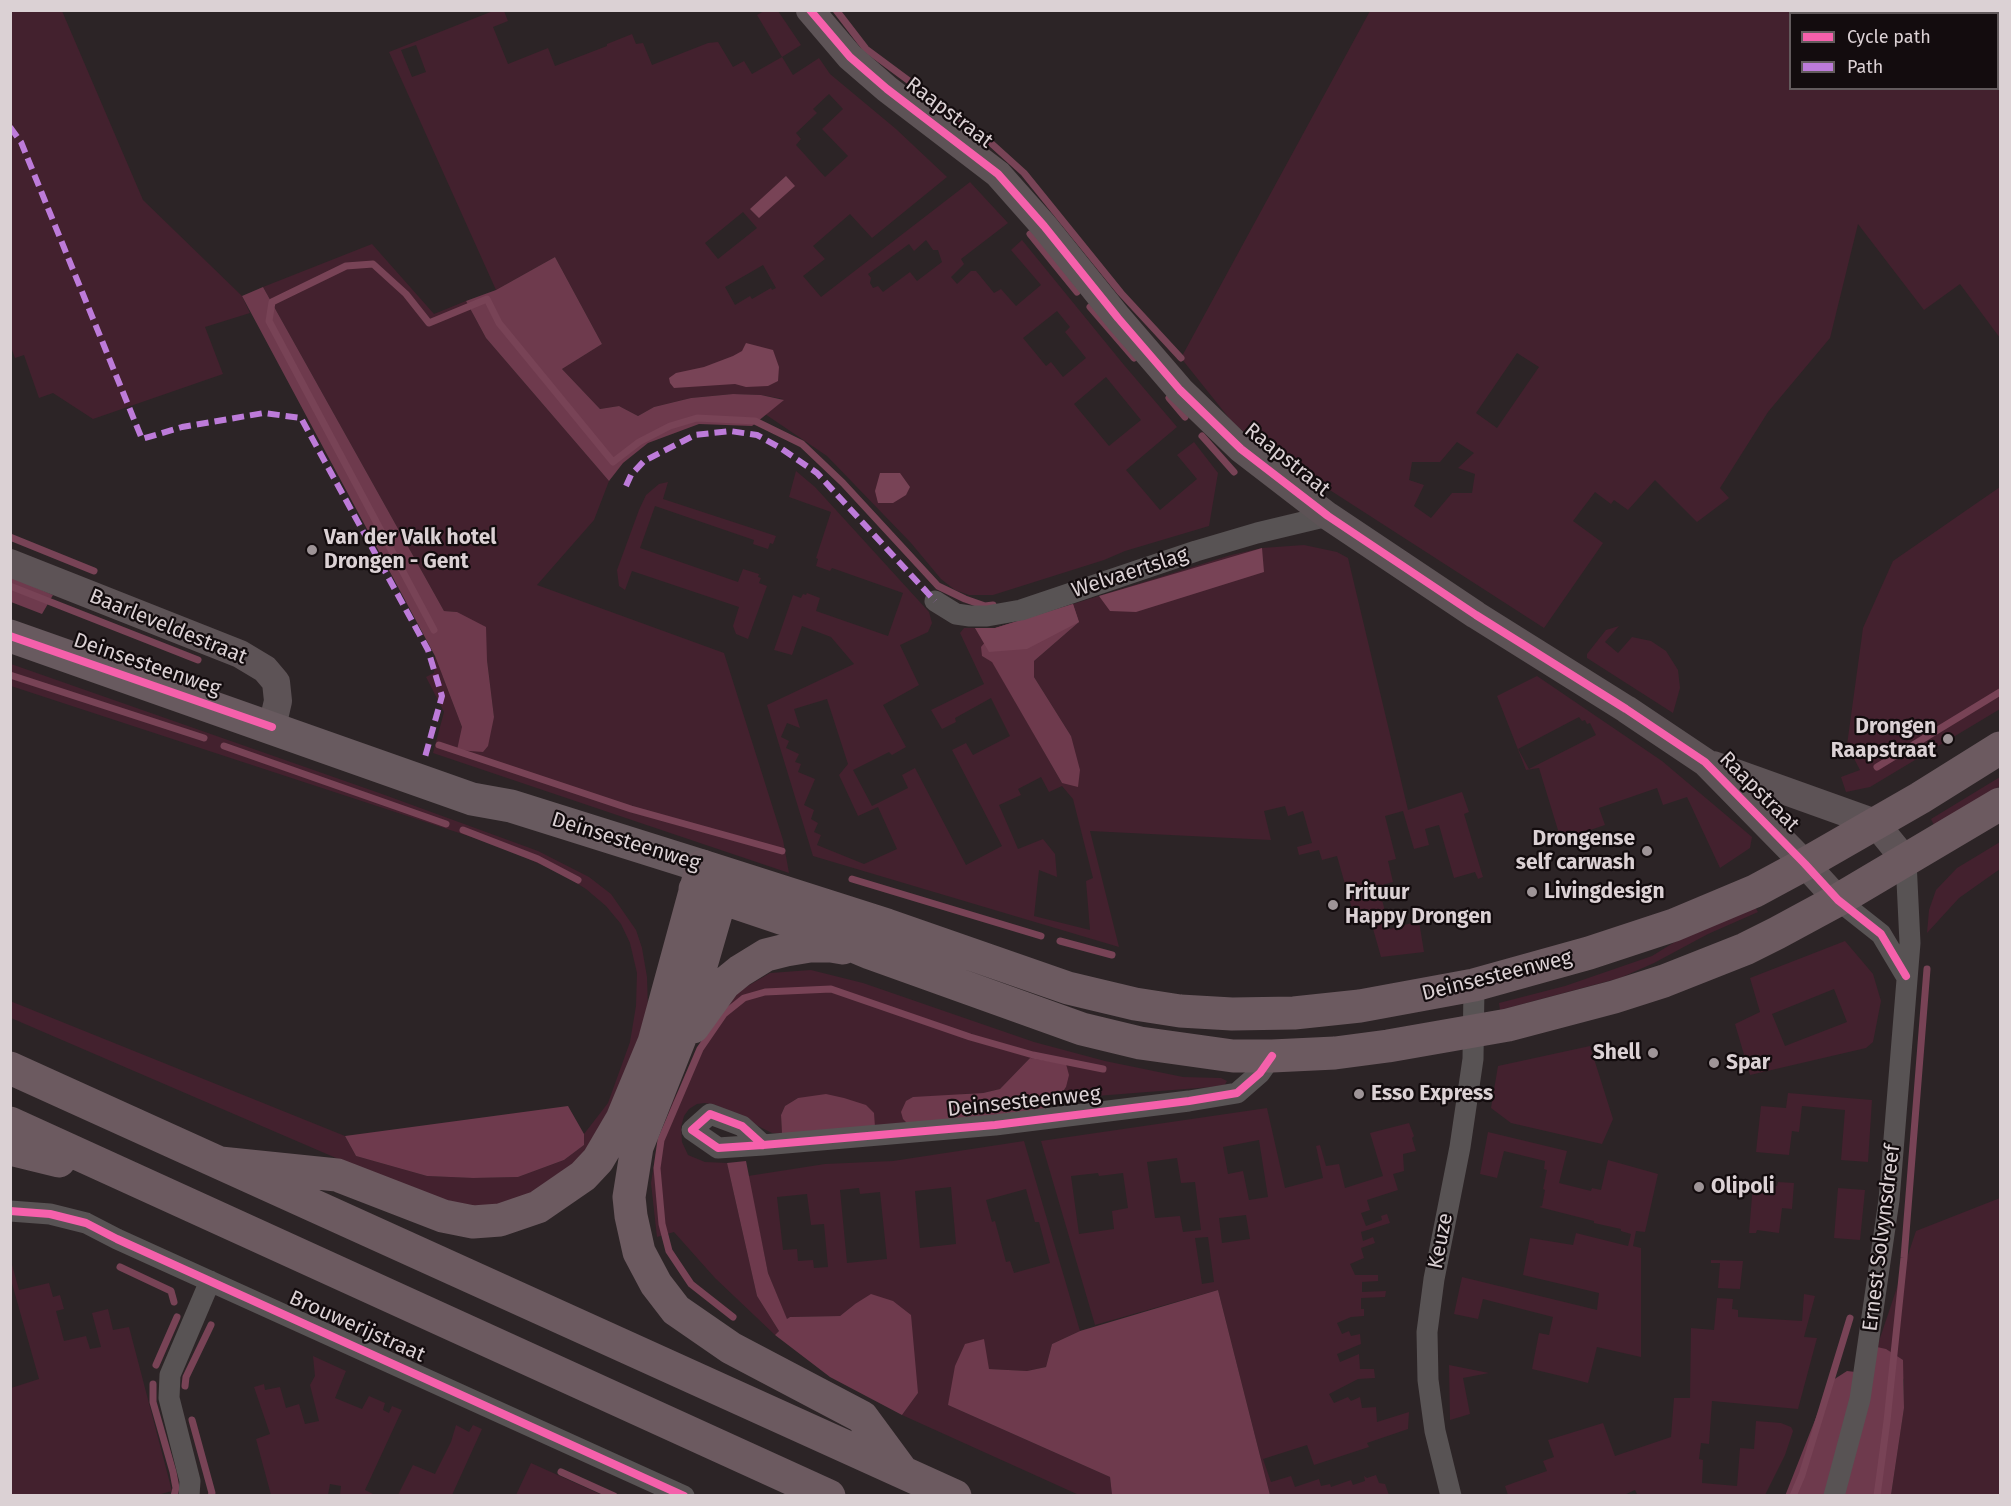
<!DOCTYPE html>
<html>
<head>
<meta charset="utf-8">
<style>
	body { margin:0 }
	#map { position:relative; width:2011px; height:1506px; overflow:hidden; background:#2c2426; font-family:"Fira Sans",sans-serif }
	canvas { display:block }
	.frame { position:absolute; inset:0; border:12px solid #dbd1d4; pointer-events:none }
	.legend { position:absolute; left:1789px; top:12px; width:210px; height:78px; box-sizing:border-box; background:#130c0e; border:2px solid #635b5d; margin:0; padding:8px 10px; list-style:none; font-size:18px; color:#dbd1d4 }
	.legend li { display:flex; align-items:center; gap:12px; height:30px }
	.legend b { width:30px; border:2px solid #635b5d }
</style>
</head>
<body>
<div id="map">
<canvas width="2011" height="1506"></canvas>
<div class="frame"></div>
<ul class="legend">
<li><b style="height:8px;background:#f560ab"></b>Cycle path</li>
<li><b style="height:8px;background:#bd7bd9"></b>Path</li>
</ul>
</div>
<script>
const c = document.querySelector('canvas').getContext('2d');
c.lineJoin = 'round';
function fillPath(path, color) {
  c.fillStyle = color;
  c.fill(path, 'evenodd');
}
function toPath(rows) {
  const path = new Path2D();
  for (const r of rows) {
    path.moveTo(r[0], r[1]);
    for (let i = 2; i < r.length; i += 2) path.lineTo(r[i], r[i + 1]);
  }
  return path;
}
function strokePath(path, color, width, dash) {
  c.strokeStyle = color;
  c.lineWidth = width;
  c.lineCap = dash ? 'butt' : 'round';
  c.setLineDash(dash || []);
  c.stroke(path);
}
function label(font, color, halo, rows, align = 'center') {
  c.font = font + ' "Fira Sans",sans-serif';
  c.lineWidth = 4.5;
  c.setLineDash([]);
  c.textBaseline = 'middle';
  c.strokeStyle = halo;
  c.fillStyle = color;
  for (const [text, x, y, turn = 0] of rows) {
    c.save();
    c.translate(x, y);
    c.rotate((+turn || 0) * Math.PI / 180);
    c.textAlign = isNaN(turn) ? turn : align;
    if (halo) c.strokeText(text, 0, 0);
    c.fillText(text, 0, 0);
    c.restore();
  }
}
const green = toPath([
	[11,11,62,11,143,200,242,296,250,313,205,327,223,374,93,419,53,393,39,398,24,355,15,358,11,347],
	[493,11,504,11,508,21,493,27,508,64,548,48,555,66,607,46,607,44,632,34,636,44,643,43,652,65,708,43,718,42,733,67,744,61,752,74,782,57,757,15,764,11,778,11,801,45,782,57,793,75,819,58,830,74,896,129,947,177,872,238,850,214,813,246,825,259,803,276,821,297,970,182,1008,223,961,259,964,264,951,277,957,284,971,271,976,271,994,293,1001,289,1016,306,1041,285,1011,250,1022,240,1124,365,1177,427,1126,470,1160,510,1197,479,1177,455,1194,442,1218,473,1209,526,1125,551,1104,560,993,595,969,595,955,590,941,579,911,543,827,456,765,414,783,399,761,395,733,394,691,398,654,407,638,416,619,406,600,409,562,369,602,344,555,257,496,290,389,52],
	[416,45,426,72,412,77,401,50],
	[829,94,843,109,822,129,848,156,825,177,796,145,801,139,796,133,817,113,813,109],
	[743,212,757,228,718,259,705,243],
	[926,240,933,250,938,250,942,262,917,281,910,272,883,292,878,286,873,288,870,283,871,278,868,274,909,244,914,251],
	[763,265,776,288,772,290,771,288,752,299,750,296,735,305,725,287],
	[1057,311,1070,327,1065,332,1086,358,1063,377,1051,362,1046,366,1023,338],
	[1106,377,1141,420,1109,446,1074,404],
	[1370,11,2000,11,2000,338,1960,284,1924,310,1858,224,1830,338,1768,412,1720,488,1729,498,1697,522,1655,480,1628,510,1614,500,1611,504,1595,492,1573,521,1603,543,1544,628,1263,447,1233,423,1181,358],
	[1790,14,1998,14,1998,88,1790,88],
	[1517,353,1539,367,1497,428,1476,413],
	[1457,442,1474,453,1458,468,1475,474,1472,493,1452,493,1431,518,1414,506,1424,485,1409,480,1412,462,1440,462],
	[372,244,434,314,466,301,486,338,609,481,594,520,537,585,724,653,783,840,789,873,433,753,444,712,426,677,434,673,435,656,462,727,494,717,487,660,457,612,444,611,263,287],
	[796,471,815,487,929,612,932,623,928,632,900,645,919,685,883,705,906,747,892,755,889,752,853,770,872,806,908,788,902,775,915,768,966,865,1002,846,952,750,966,743,973,755,1010,736,991,698,955,718,956,722,942,729,931,710,984,684,960,633,964,628,975,628,987,640,982,656,992,661,1062,783,1071,736,1034,677,1034,661,1079,622,1073,604,1231,555,1262,548,1304,545,1337,552,1348,558,1408,810,1462,792,1469,812,1464,814,1483,877,1478,879,1475,872,1454,878,1439,825,1425,829,1429,845,1414,849,1403,811,1385,816,1396,859,1388,861,1393,882,1375,887,1379,901,1382,900,1390,929,1419,921,1424,952,1381,957,1368,911,1354,916,1337,856,1322,860,1319,850,1299,855,1297,847,1312,843,1303,811,1288,816,1285,806,1264,811,1271,840,1090,831,1119,947,813,856,767,705,854,664,831,637,802,626,792,655,774,650,793,595,801,598,803,594,806,595,807,593,820,598,816,611,888,636,903,593,832,568,830,571,816,566,818,559,816,558,831,512,789,497],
	[827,699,848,764,839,775,858,816,878,807,897,849,864,864,817,845,821,835,814,832,818,823,811,819,814,810,804,805,815,779,798,772,801,764,795,762,799,754,786,748,789,741,781,737,787,723,800,728,794,709],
	[1041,777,1049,792,1062,786,1073,799,1093,878,1086,881,1090,930,1034,916,1039,870,1057,877,1055,854,1043,839,1018,849,999,805,1021,795,1018,789],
	[668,482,663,499,776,536,773,544,770,543,768,549,753,544,754,540,655,506,640,548,738,582,743,569,759,574,758,577,761,578,759,583,767,586,748,639,736,634,733,626,739,607,632,571,625,590,619,586,617,570,639,510,646,495,659,484],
	[2000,487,2000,709,1870,787,1846,792,1841,777,1860,770,1847,745,1863,628,1893,561],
	[1619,626,1605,642,1618,653,1632,637,1651,641,1666,651,1678,670,1680,688,1673,713,1587,658,1587,654,1606,630],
	[11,664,382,794,538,851,589,877,611,894,636,930,642,948,647,977,648,1009,642,1037,588,1154,529,1200,478,1209,408,1189,11,1018,10,1001,345,1136,356,1156,427,1176,473,1178,518,1177,564,1160,584,1145,584,1134,608,1103,630,1042,636,1006,637,973,630,943,621,924,606,906,586,889,562,874,502,847,11,686],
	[1537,676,1662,761,1752,837,1750,848,1720,868,1687,797,1663,805,1657,788,1599,808,1605,825,1561,840,1539,768,1526,770,1497,696],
	[1579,717,1582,721,1585,720,1587,724,1590,723,1596,735,1529,769,1518,749],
	[2000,777,2000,786,1934,825,1931,819],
	[2000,842,2000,869,1959,898,1927,933,1929,910,1936,890,1957,868],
	[1754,905,1758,912,1708,934,1654,963,1620,978,1500,1010,1499,1003,1565,986,1652,956,1686,935],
	[1845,941,1873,974,1881,1001,1873,1042,1866,1048,1750,1075,1735,1024,1760,1012,1750,978],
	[1834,989,1847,1022,1785,1046,1772,1014],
	[811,970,863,983,1034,1042,1105,1061,1183,1077,1221,1078,1227,1081,1224,1086,1058,1099,1066,1087,1030,1058,1000,1089,983,1093,962,1094,909,1125,875,1127,798,1098,785,1106,781,1115,782,1134,772,1133,716,1105,705,1103,697,1104,689,1109,684,1116,681,1127,682,1142,688,1155,705,1162,727,1163,757,1296,779,1331,775,1335,715,1278,674,1232,657,1237,651,1183,656,1152,672,1103,719,1009,734,994,770,973],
	[1590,1046,1613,1119,1602,1144,1511,1123,1491,1108,1498,1066],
	[1788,1093,1872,1100,1868,1162,1841,1160,1845,1110,1802,1106,1799,1132,1792,1131,1789,1155,1756,1152,1761,1106,1786,1108],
	[1267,1108,1285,1188,1323,1178,1316,1146,1320,1145,1326,1166,1339,1164,1345,1188,1383,1176,1370,1133,1409,1123,1414,1136,1412,1138,1416,1151,1403,1154,1404,1171,1393,1174,1398,1190,1367,1200,1370,1210,1361,1213,1366,1226,1382,1220,1381,1216,1387,1214,1390,1223,1361,1232,1363,1241,1373,1237,1375,1243,1361,1248,1364,1258,1350,1264,1355,1275,1378,1275,1378,1281,1362,1282,1362,1292,1386,1291,1385,1297,1361,1298,1361,1309,1364,1309,1364,1316,1351,1317,1337,1323,1342,1334,1349,1331,1351,1336,1360,1334,1361,1344,1337,1354,1340,1362,1359,1354,1360,1369,1374,1369,1375,1378,1358,1379,1329,1394,1334,1403,1348,1397,1351,1401,1360,1397,1362,1408,1376,1407,1377,1422,1409,1412,1408,1429,1367,1443,1369,1447,1314,1465,1307,1445,1263,1459,1271,1482,1291,1476,1295,1487,1319,1479,1321,1486,1330,1484,1331,1487,1351,1480,1353,1485,1365,1481,1364,1476,1367,1478,1376,1475,1379,1483,1385,1484,1389,1495,1270,1495,1218,1290,1095,1325,1041,1141],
	[1259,1140,1268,1197,1249,1200,1243,1171,1228,1174,1223,1147],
	[1177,1158,1181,1183,1195,1182,1201,1230,1183,1232,1180,1216,1155,1218,1147,1162],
	[1098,1173,1099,1176,1123,1173,1128,1208,1112,1211,1114,1229,1079,1234,1071,1176],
	[1246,1215,1250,1239,1222,1243,1219,1218],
	[1208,1237,1214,1282,1202,1284,1195,1238],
	[1488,1132,1567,1151,1559,1183,1591,1191,1592,1188,1601,1190,1608,1160,1658,1174,1645,1232,1636,1231,1633,1246,1641,1248,1641,1357,1597,1347,1588,1383,1565,1377,1532,1369,1539,1333,1549,1335,1553,1317,1483,1299,1478,1319,1454,1314,1462,1277,1597,1310,1599,1293,1523,1275,1530,1238,1573,1245,1576,1233,1628,1246,1631,1234,1621,1231,1621,1229,1594,1223,1594,1221,1539,1207,1542,1206,1545,1190,1543,1189,1547,1170,1544,1169,1545,1161,1504,1151,1497,1178,1480,1174],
	[1024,1141,1080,1331,1052,1344,1046,1367,1027,1371,989,1369,948,1405,1110,1477,1112,1495,1079,1495,902,1415,918,1393,855,1304,840,1316,790,1317,787,1320,768,1273,748,1176,825,1164,893,1161],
	[951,1187,956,1244,920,1248,915,1191],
	[859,1188,860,1194,880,1192,887,1259,847,1263,840,1190],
	[1026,1189,1035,1222,1039,1222,1050,1263,1014,1273,1010,1261,1006,1262,995,1221,992,1222,986,1200],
	[807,1194,811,1225,824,1224,828,1267,814,1268,813,1260,798,1261,797,1249,783,1250,777,1197],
	[1778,1182,1794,1183,1792,1209,1782,1208,1779,1233,1757,1230,1756,1233,1749,1233,1753,1184,1777,1186],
	[1838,1188,1865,1190,1860,1240,1834,1238],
	[2000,1198,2000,1495,1891,1495,1904,1408,1904,1380,1877,1347,1916,1231],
	[1711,1260,1743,1261,1740,1289,1718,1288,1720,1263,1711,1263],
	[11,1261,19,1290,49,1283,53,1297,60,1295,64,1309,56,1311,64,1341,86,1336,90,1349,101,1347,92,1313,108,1309,113,1330,129,1327,172,1491,154,1496,11,1495,11,1388,39,1379,11,1280],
	[1804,1294,1815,1296,1804,1337,1817,1338,1798,1409,1712,1401,1709,1444,1701,1443,1699,1459,1703,1460,1702,1483,1737,1486,1740,1448,1754,1449,1756,1421,1781,1423,1791,1427,1793,1431,1785,1455,1765,1495,1638,1496,1635,1490,1622,1496,1508,1495,1505,1486,1547,1471,1543,1461,1554,1457,1548,1440,1603,1423,1615,1456,1671,1437,1674,1398,1690,1398,1691,1328,1714,1330,1717,1298,1733,1299,1732,1309,1738,1310,1738,1317,1802,1321],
	[313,1356,346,1371,335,1398,362,1409,369,1396,385,1403,383,1410,389,1413,392,1406,402,1410,365,1490,375,1495,340,1495,341,1486,330,1484,328,1495,271,1495,256,1439,270,1434,254,1387,264,1384,265,1390,280,1387,286,1408,299,1404,305,1424,319,1421,310,1385,315,1376],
	[1449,1365,1489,1373,1463,1378,1470,1414,1450,1420],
	[456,1425,469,1432,473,1425,482,1429,452,1495,398,1495,413,1465,435,1474,451,1442],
	[531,1463,602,1495,516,1495]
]);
const forest = toPath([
	[555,257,602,344,562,369,600,409,619,406,638,416,654,407,691,398,733,394,761,395,784,400,752,426,699,424,648,443,623,463,609,481,486,338,466,301,496,290],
	[263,287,444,611,457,612,486,627,487,660,494,717,488,746,483,752,457,750,462,727,435,656,242,296],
	[10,576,53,595,42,614,11,602],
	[1073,604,1079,622,1034,661,1034,677,1071,736,1080,770,1078,787,1062,783,992,662,982,656,981,647,987,640,975,628,995,628],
	[1030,1058,1066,1064,1069,1075,1066,1087,1058,1099,1040,1112,909,1125,903,1119,901,1112,906,1101,913,1097,983,1093,1000,1089],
	[826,1094,844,1098,866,1105,874,1113,875,1127,782,1134,781,1115,785,1106,798,1098],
	[568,1106,584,1134,584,1145,564,1160,518,1177,473,1178,427,1176,356,1156,345,1136],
	[746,1161,768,1273,787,1319,790,1317,840,1316,855,1304,871,1294,893,1301,911,1315,918,1393,902,1415,830,1377,775,1335,779,1331,757,1296,727,1163],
	[1218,1290,1270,1495,1112,1495,1110,1477,948,1405,955,1366,965,1344,984,1339,989,1369,1027,1371,1046,1367,1052,1344,1080,1331],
	[1877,1347,1886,1349,1903,1360,1904,1408,1891,1495,1785,1496,1830,1382,1847,1371,1873,1374]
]);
const water = toPath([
	[786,176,795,186,759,218,750,209],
	[746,343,773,350,779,367,778,381,768,386,746,387,735,384,674,388,670,383,669,378,676,373,704,367,733,356,742,351],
	[880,473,900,473,910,487,906,495,893,503,878,503,875,491],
	[1262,548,1264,572,1136,612,1110,611,1099,596],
	[1073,604,1079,622,1027,649,989,652,975,628,995,628]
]);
const stream = toPath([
	[836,10,866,49,982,135,1024,173,1121,293,1181,358],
	[1030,234,1077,292],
	[1090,307,1134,358],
	[1169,398,1185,417],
	[1202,436,1234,472],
	[10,537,94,571],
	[10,586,198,660],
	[434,630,269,321,272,302,346,266,373,264,406,294,429,323,487,299,499,323,613,462,639,442,670,426,697,418,755,421,802,444,843,483,938,586,965,599,985,606,993,605],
	[10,675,204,738],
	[439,745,631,809,782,851],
	[224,746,446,824],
	[1877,767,2000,692],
	[463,830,538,859,578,880],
	[852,879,1041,936],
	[1060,941,1112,955],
	[120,1267,171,1291,174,1302],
	[733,1317,691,1284,669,1251,662,1224,657,1168,661,1140,700,1049,724,1014,744,998,765,992,831,989,970,1037,1033,1055,1103,1069],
	[156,1365,177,1317],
	[153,1384,153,1402,173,1472,176,1488,174,1496],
	[185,1386,186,1377,211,1325],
	[192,1420,212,1493,211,1496],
	[561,1472,614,1496],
	[1793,1496,1802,1475,1850,1318],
	[1877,1496,1887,1421,1904,1258,1927,969]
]);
const street = toPath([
	[935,601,956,614,970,616,987,616,1021,610,1196,551,1257,533,1328,516],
	[1838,900,1881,934,1906,976],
	[763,1145,742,1126,710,1114,692,1130,718,1148,763,1145,995,1125,1189,1101,1237,1093,1260,1073,1272,1056],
	[10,1211,50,1214,86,1223,117,1239,684,1496],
	[189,1496,190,1481,169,1398,170,1375,210,1281],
	[1451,1496,1435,1431,1428,1380,1427,1332,1434,1279,1460,1147,1473,1059,1474,985],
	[1834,1496,1860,1399,1889,1200,1910,943,1906,861]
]);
const secondary = toPath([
	[810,10,850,57,887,89,998,174,1044,226,1118,318,1180,390,1241,449,1328,516,1476,615,1626,709,1705,762,1805,864,1838,900],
	[10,563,240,654,265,669,276,682,278,701,272,727],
	[1713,765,1875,823,1906,861]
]);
const primary = toPath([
	[10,636,472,799,511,806,702,866]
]);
const highway = toPath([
	[727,876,680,1038,637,1147,629,1197,631,1216,639,1252,656,1284,676,1310,731,1348,862,1417,901,1470],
	[695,889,808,927,870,953,1082,1029,1140,1043,1233,1056,1272,1056,1335,1053,1388,1046,1508,1025,1614,997,1664,981,1745,949,1777,933,1838,900,2000,804],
	[693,1027,724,984,740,971,766,955,786,950,810,946,831,946,843,948],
	[10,1068,955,1496],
	[10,1123,829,1496],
	[10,1149,59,1161],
	[220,1163,337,1175,443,1216,473,1222,500,1220,538,1207,583,1176,598,1160,622,1119,654,1042,702,866,887,925,1068,988,1135,1004,1180,1011,1232,1014,1294,1013,1360,1006,1474,985,1589,953,1674,925,1755,891,1805,864,1920,798,2000,748]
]);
const quiet = toPath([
	[10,127,21,142,142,439,182,427,264,413,301,418,428,650,442,696,425,757],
	[626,486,631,475,644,461,695,435,730,431,757,435,779,447,817,473,935,601]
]);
const cycleway = toPath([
	[810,10,850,57,887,89,998,174,1044,226,1118,318,1180,390,1241,449,1328,516,1476,615,1626,709,1705,762,1805,864,1838,900,1881,934,1906,976],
	[10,636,272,727],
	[763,1145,742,1126,710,1114,692,1130,718,1148,763,1145,995,1125,1189,1101,1237,1093,1260,1073,1272,1056],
	[10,1211,50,1214,86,1223,117,1239,684,1496]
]);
const markers = [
	[312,550,6,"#9e9497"],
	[1948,739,6,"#9e9497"],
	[1647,851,6,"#9e9497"],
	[1532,892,6,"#9e9497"],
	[1333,905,6,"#9e9497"],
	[1653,1053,6,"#9e9497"],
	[1714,1063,6,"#9e9497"],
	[1359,1094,6,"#9e9497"],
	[1699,1187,6,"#9e9497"]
];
const streetNames = [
	["Raapstraat",949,113,37],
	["Raapstraat",1287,460,39],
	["Welvaertslag",1130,573,-18],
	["Baarleveldestraat",168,627,22],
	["Deinsesteenweg",147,665,19],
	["Raapstraat",1759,792,45],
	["Deinsesteenweg",626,842,17],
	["Deinsesteenweg",1497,976,-14],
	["Deinsesteenweg",1024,1102,-6],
	["Ernest Solvynsdreef",1882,1238,-83],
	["Keuze",1441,1241,-79],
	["Brouwerijstraat",357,1327,24]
];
const poiNames = [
	["Van der Valk hotel",324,538],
	["Drongen - Gent",324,562],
	["Drongen",1936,727,"right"],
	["Raapstraat",1936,751,"right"],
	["Drongense",1635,839,"right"],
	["self carwash",1635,863,"right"],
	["Livingdesign",1544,892],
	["Frituur",1345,893],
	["Happy Drongen",1345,917],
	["Shell",1641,1053,"right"],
	["Spar",1726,1063],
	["Esso Express",1371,1094],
	["Olipoli",1711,1187]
];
fillPath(green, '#43212e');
fillPath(forest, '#6e3a4d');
fillPath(water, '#784356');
strokePath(stream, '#784356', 7);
strokePath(street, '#585354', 21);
strokePath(secondary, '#5d5356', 28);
strokePath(primary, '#685a5f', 33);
strokePath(highway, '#6c5a60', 33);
strokePath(quiet, '#bd7bd9', 6, [12, 6]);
strokePath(cycleway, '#f560ab', 8);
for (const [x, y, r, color] of markers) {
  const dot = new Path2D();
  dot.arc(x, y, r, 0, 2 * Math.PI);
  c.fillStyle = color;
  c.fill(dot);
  strokePath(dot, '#130c0e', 2);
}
label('21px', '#dbd1d4', '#130c0e', streetNames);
label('bold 21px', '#dbd1d4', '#130c0e', poiNames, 'left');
</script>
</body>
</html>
